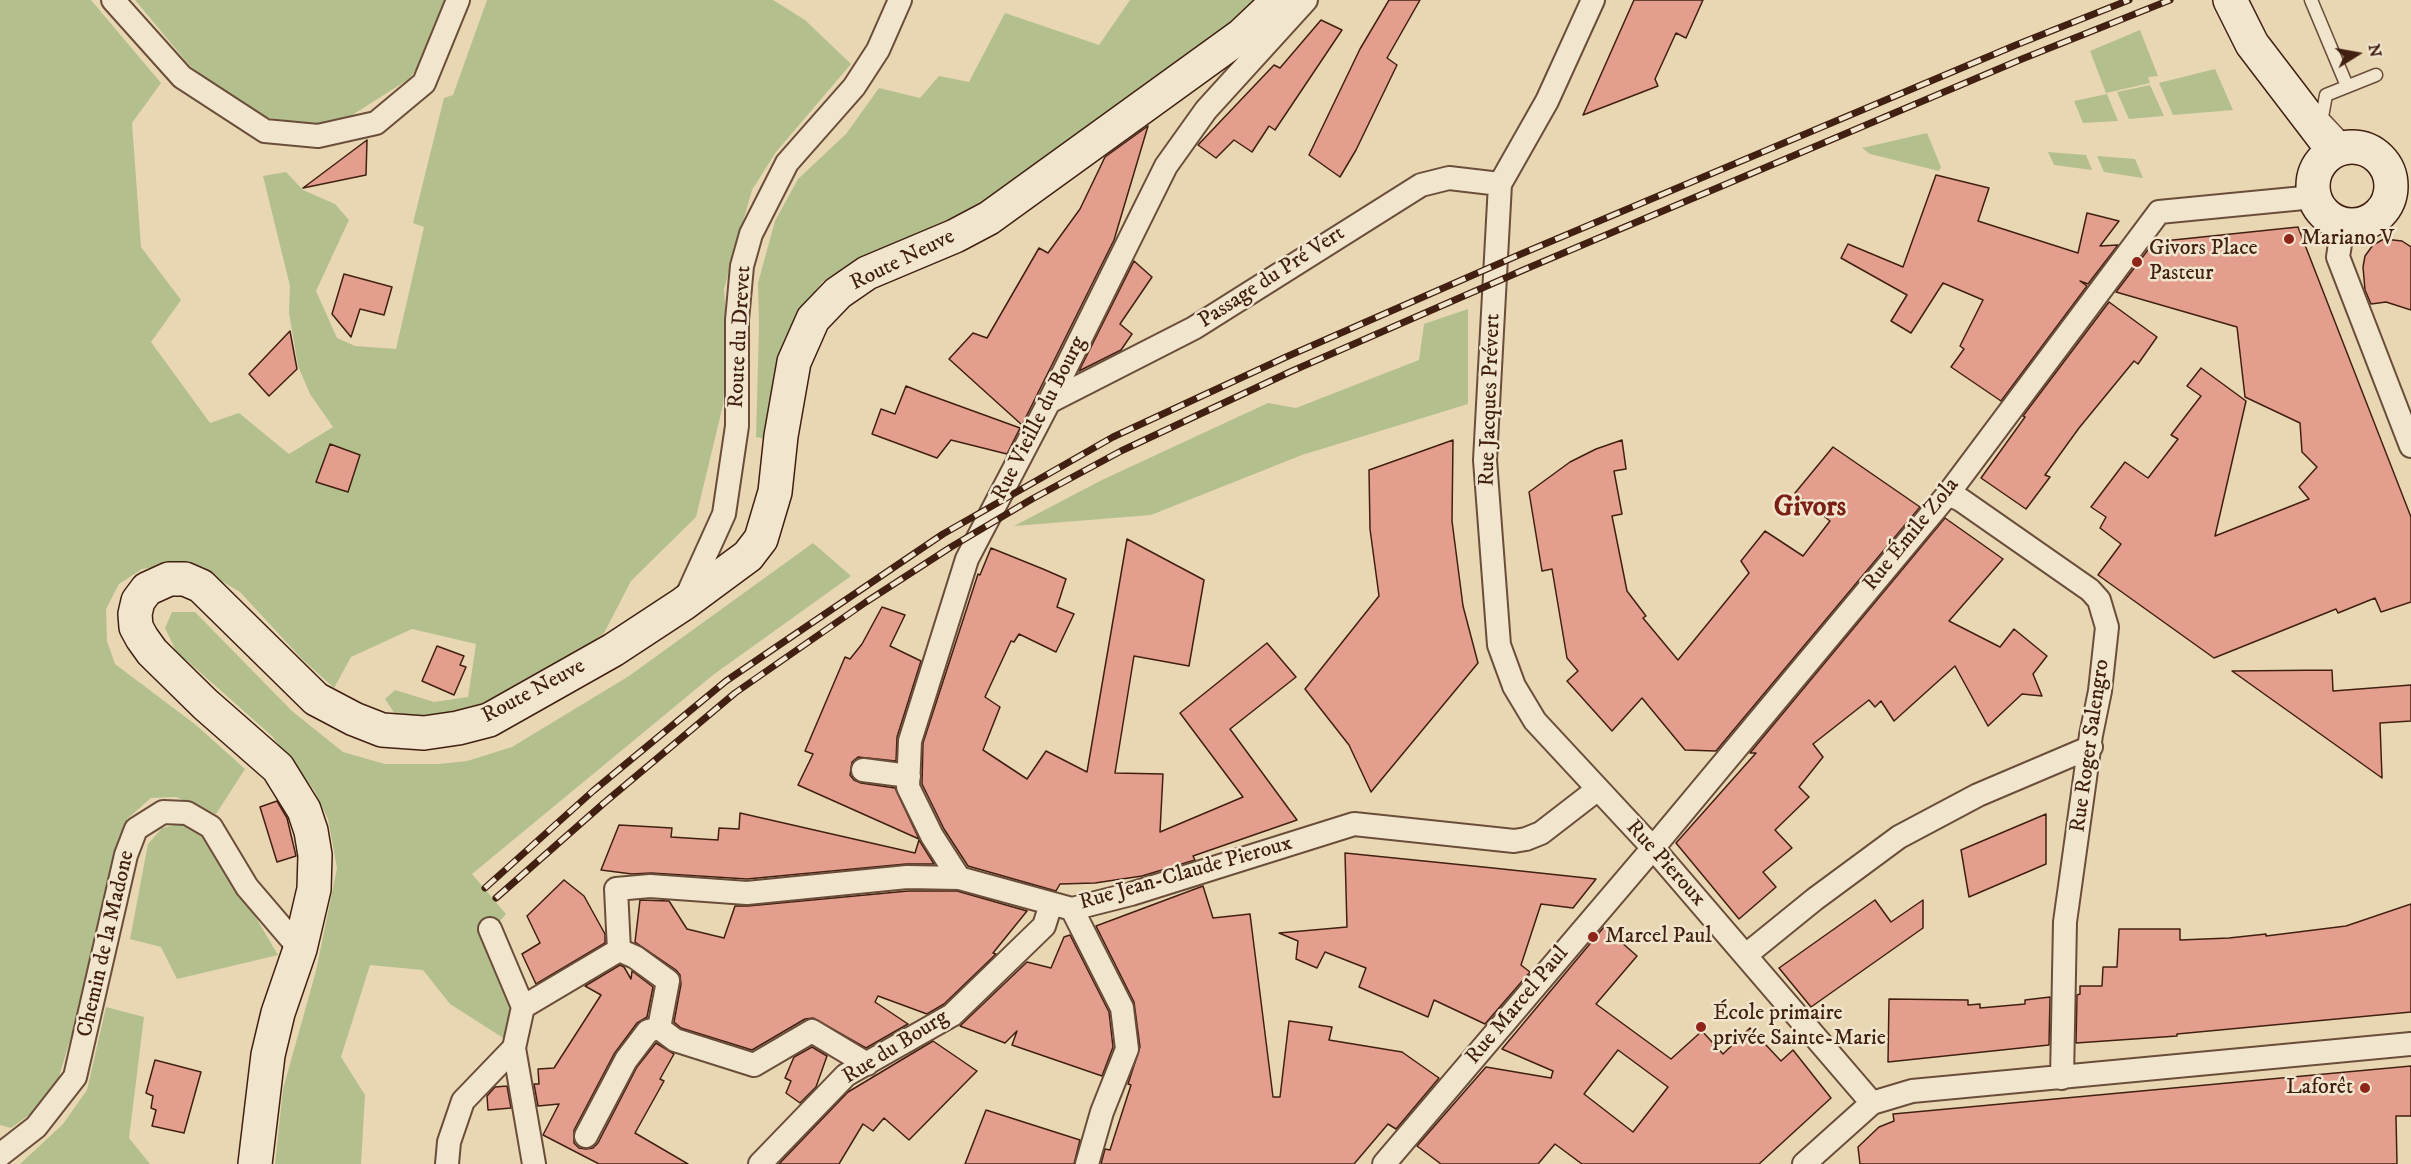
<!DOCTYPE html>
<html>
<head>
<meta charset="utf-8">
<style>
	body { margin:0 }
	#map { position:relative; width:2411px; height:1164px; overflow:hidden; background:#e9d7b3; font-family:"IM FELL DW Pica",serif }
	canvas { display:block }
	.north { position:absolute; left:2327px; top:24px; width:60px; height:60px; -webkit-text-stroke:4px #f1e5ce; paint-order:stroke; rotate:79deg; font-size:16px; font-weight:700; line-height:24px; text-align:center; color:#412012 }
	.north::after { content:''; display:block; margin:auto; width:21px; height:27px; background:#412012; clip-path:polygon(50% 0,100% 100%,50% 72%,0 100%) }
</style>
</head>
<body>
<div id="map">
<canvas width="2411" height="1164"></canvas>
<div class="north">N</div>
</div>
<script>
const c = document.querySelector('canvas').getContext('2d');
c.lineJoin = 'round';
function fillPath(path, color) {
  c.fillStyle = color;
  c.fill(path, 'evenodd');
}
function toPath(rows) {
  const path = new Path2D();
  for (const r of rows) {
    if (r.length === 3) {
      path.moveTo(r[0] + r[2], r[1]);
      path.arc(r[0], r[1], r[2], 0, 2 * Math.PI);
      continue;
    }
    path.moveTo(r[0], r[1]);
    for (let i = 2; i < r.length; i += 2) path.lineTo(r[i], r[i + 1]);
  }
  return path;
}
function strokePath(path, color, width, dash) {
  c.strokeStyle = color;
  c.lineWidth = width;
  c.lineCap = dash ? 'butt' : 'round';
  c.setLineDash(dash || []);
  c.stroke(path);
}
function label(font, color, halo, rows, align = 'center') {
  c.font = font + ' "IM FELL DW Pica",serif';
  c.lineWidth = 5;
  c.setLineDash([]);
  c.textBaseline = 'middle';
  c.strokeStyle = halo;
  c.fillStyle = color;
  for (const [text, x, y, turn = 0] of rows) {
    c.save();
    c.translate(x, y);
    c.rotate((+turn || 0) * Math.PI / 180);
    c.textAlign = isNaN(turn) ? turn : align;
    if (halo) c.strokeText(text, 0, 0);
    c.fillText(text, 0, 0);
    c.restore();
  }
}
const green = toPath([
	[0,0,91,0,161,83,132,123,141,247,181,300,151,342,210,423,239,413,289,454,333,427,310,394,298,366,289,313,290,286,263,176,286,172,303,190,335,204,349,220,316,291,337,338,355,346,396,349,424,227,413,223,444,98,453,95,487,0,773,0,805,20,851,64,776,152,752,190,724,289,728,341,723,405,696,517,631,581,604,633,575,656,461,714,431,719,395,714,385,699,395,690,434,702,468,697,476,644,412,629,351,657,334,688,302,659,240,592,206,572,181,563,142,569,119,584,106,609,107,641,115,664,196,725,245,769,216,814,176,797,151,798,127,819,95,958,57,1083,40,1107,11,1128,0,1125],
	[135,0,445,0,423,60,409,79,349,117,316,126,265,117,232,99,190,66],
	[1130,0,1266,0,1014,182,975,207,858,260,822,282,793,322,777,372,771,440,756,437,759,327,758,283,775,221,798,179,846,134,879,88,920,98,939,76,969,82,1005,13,1099,45],
	[2140,30,2158,76,2148,77,2150,83,2106,93,2090,51],
	[2215,69,2233,110,2173,115,2159,83],
	[2150,85,2164,116,2129,119,2117,92],
	[2107,94,2118,121,2083,123,2074,101],
	[1927,133,1941,167,1939,171,1870,154,1862,148],
	[2048,152,2086,155,2092,170,2054,165],
	[2097,156,2135,159,2143,178,2104,172],
	[1468,309,1468,404,1302,455,1151,515,1014,526,1102,480,1268,403,1296,408,1419,360,1424,324],
	[813,543,851,576,713,675,472,874,506,914,499,922,520,1010,508,1041,450,1004,423,970,370,965,341,1057,365,1095,361,1164,275,1164,283,1089,316,971,337,868,328,819,314,790,272,736,176,651,165,628,172,612,195,612,292,711,343,752,385,764,439,764,467,761,512,747,629,676],
	[188,822,212,843,278,955,177,979,161,947,130,939,148,844,162,828],
	[106,1007,144,1017,129,1138,150,1164,20,1164,63,1124,87,1090]
]);
const building = toPath([
	[1389,0,1420,0,1387,58,1397,65,1356,150,1340,177,1309,155,1360,49,1389,0],
	[1634,0,1703,0,1686,38,1676,33,1655,79,1658,86,1583,115,1634,0],
	[1321,20,1342,30,1275,130,1269,126,1252,152,1234,140,1216,158,1198,145,1274,65,1280,68,1321,20],
	[1148,126,1114,240,1022,425,949,359,973,333,987,338,1039,248,1048,253,1080,209,1105,157,1148,126],
	[367,140,366,175,303,188,367,140],
	[1936,175,1989,188,1978,221,2078,253,2087,213,2119,221,2100,246,2118,245,2088,284,2080,281,2087,286,2001,401,1951,367,1964,349,1960,346,1983,300,1943,283,1911,333,1891,321,1907,295,1841,258,1848,244,1903,267,1936,175],
	[2298,227,2411,517,2411,602,2381,612,2375,598,2338,613,2336,609,2214,658,2098,575,2121,544,2100,528,2106,517,2091,507,2125,462,2148,478,2178,439,2171,435,2201,396,2187,386,2201,368,2246,401,2215,536,2309,499,2299,487,2317,467,2302,452,2300,423,2245,397,2237,327,2116,292,2154,242,2298,227],
	[2384,239,2402,241,2411,247,2411,310,2386,302,2371,304,2365,290,2363,267,2365,256,2373,245,2384,239],
	[1134,261,1152,277,1120,324,1132,334,1121,350,1079,371,1134,261],
	[344,274,392,287,384,315,360,309,351,337,332,314,344,274],
	[2109,302,2157,337,2138,364,2134,361,2079,428,2045,475,2050,477,2026,509,1981,478,2025,417,2023,416,2109,302],
	[290,331,297,369,269,396,249,374,290,331],
	[906,386,921,392,1020,428,1007,454,951,440,937,458,872,434,881,409,895,414,906,386],
	[1453,440,1452,521,1463,606,1478,663,1371,792,1349,745,1305,689,1379,596,1370,529,1369,470,1453,440],
	[1622,440,1626,469,1614,471,1622,514,1612,516,1627,591,1646,616,1643,618,1678,660,1749,573,1741,561,1765,531,1803,556,1830,521,1795,493,1833,447,1920,507,1716,751,1685,750,1642,698,1612,731,1567,681,1578,671,1567,658,1552,569,1542,571,1529,492,1570,462,1596,449,1622,440],
	[330,444,360,455,348,492,316,482,330,444],
	[1945,518,2003,559,1949,621,2000,647,2014,629,2047,656,2033,674,2042,696,2022,694,1988,726,1955,666,1894,721,1881,701,1875,707,1869,700,1813,744,1823,757,1799,787,1809,797,1775,830,1792,848,1763,872,1776,887,1739,919,1676,843,1756,753,1750,753,1945,518],
	[1127,539,1204,580,1189,666,1134,656,1115,773,1163,774,1160,832,1243,797,1180,713,1267,643,1296,677,1230,729,1297,820,1193,856,1195,860,1142,876,1095,883,1060,884,1056,891,968,866,944,829,922,784,923,743,978,574,980,575,991,548,1043,569,1066,579,1057,607,1074,614,1056,652,1019,634,1014,642,1011,641,985,697,1000,707,983,750,1027,779,1046,751,1087,772,1127,539],
	[882,607,905,615,890,646,921,661,897,737,896,761,858,757,852,762,850,775,854,780,861,783,895,788,919,839,798,785,813,754,805,751,845,657,850,659,862,644,882,607],
	[437,646,464,656,460,665,466,667,454,695,422,681,437,646],
	[2332,670,2333,691,2411,685,2411,721,2380,723,2382,778,2232,671,2332,670],
	[277,801,287,818,296,856,277,862,260,807,277,801],
	[740,813,915,853,919,840,934,864,906,864,747,879,651,873,632,874,601,870,619,825,672,828,671,837,718,840,719,828,739,829,740,813],
	[2046,814,2046,864,1969,897,1961,850,2046,814],
	[1345,853,1493,868,1596,879,1573,908,1541,904,1521,965,1530,972,1485,1024,1434,1000,1428,1017,1359,987,1366,968,1325,952,1317,968,1296,959,1298,941,1279,933,1347,927,1345,853],
	[564,880,584,896,605,934,605,943,536,984,522,954,540,943,527,916,564,880],
	[1203,886,1213,918,1250,914,1273,1097,1280,1097,1289,1021,1332,1027,1329,1040,1402,1052,1439,1078,1396,1129,1388,1124,1354,1164,1101,1164,1105,1149,1110,1150,1131,1085,1128,1084,1140,1047,1134,1002,1096,926,1203,886],
	[908,891,957,891,1027,911,993,953,996,954,944,1004,927,1014,878,996,875,1002,908,1024,866,1048,813,1018,805,1019,752,1050,681,1028,674,1022,681,984,680,975,676,970,635,942,640,900,669,901,687,929,724,938,735,906,748,906,908,891],
	[1875,900,1891,922,1923,900,1923,928,1811,1007,1779,968,1875,900],
	[2411,904,2411,1012,2177,1034,2177,1036,2076,1043,2077,995,2080,994,2080,986,2102,986,2103,967,2117,967,2119,929,2180,929,2180,940,2229,938,2266,934,2266,936,2346,926,2411,904],
	[1604,927,1637,956,1596,1004,1671,1059,1702,1031,1723,1054,1750,1028,1781,1061,1793,1050,1831,1098,1759,1164,1582,1164,1555,1144,1538,1164,1441,1164,1417,1146,1486,1067,1551,1078,1553,1071,1502,1049,1604,927],
	[1618,1050,1668,1087,1633,1132,1584,1094,1618,1050],
	[1070,935,1109,1012,1113,1047,1102,1076,1012,1045,1017,1031,1005,1043,960,1026,1027,962,1051,968,1064,937,1070,935],
	[620,965,624,967,631,979,632,971,653,987,647,1017,637,1023,614,1054,574,1130,574,1143,579,1148,586,1149,593,1148,598,1143,637,1067,656,1043,674,1054,660,1079,664,1081,635,1133,688,1164,599,1164,543,1135,559,1104,538,1106,534,1084,539,1084,538,1069,554,1068,601,995,585,986,620,965],
	[2050,997,2049,1045,1888,1062,1889,999,1968,1000,1968,1005,1980,1004,1980,1008,2025,1004,2025,1000,2050,997],
	[933,1041,977,1071,909,1140,884,1118,873,1131,863,1124,839,1164,779,1164,848,1092,933,1041],
	[812,1047,827,1056,816,1087,800,1103,786,1093,791,1081,785,1078,794,1057,812,1047],
	[155,1060,201,1072,184,1133,152,1126,156,1110,151,1108,153,1096,146,1093,155,1060],
	[2411,1066,2411,1116,2396,1116,2397,1164,1860,1164,1858,1147,1879,1127,1894,1121,1893,1114,2411,1066],
	[507,1086,511,1108,488,1110,487,1096,495,1087,507,1086],
	[986,1110,1080,1140,1074,1164,965,1164,986,1110]
]);
const lane = toPath([
	[2311,0,2347,86],
	[2349,146,2322,117,2326,95,2376,75]
]);
const street = toPath([
	[113,0,182,77,265,131,318,136,376,123,424,83,458,0],
	[1593,0,1547,101,1500,184,1485,460,1499,645,1514,686,1535,721,1653,848,1872,1103],
	[2343,224,2338,257,2411,446],
	[1049,402,1194,328,1421,185,1449,178,1500,184],
	[1948,494,1961,500,2090,590,2099,600,2107,627,2100,691,2091,735,2065,922,2062,1078],
	[685,600,724,514,737,426,737,320,742,266,751,234,787,163,854,87,878,50,900,0],
	[863,770,909,776],
	[959,878,932,836,908,787,910,741,967,559,1049,402,1166,166,1206,110,1306,0],
	[1072,909,1122,1008,1127,1049,1102,1112,1087,1164],
	[490,929,523,1007,514,1048,534,1164],
	[619,950,616,889,650,886,747,893,907,877,959,878,1072,909,1131,894,1354,824,1514,841,1526,839,1541,833,1598,789],
	[619,950,635,957,668,981,659,1028,675,1040,754,1065,812,1031,867,1064],
	[1746,955,1815,899,1899,837,1978,795,2091,747],
	[523,1007,619,950],
	[586,1136,626,1060,648,1031,659,1028],
	[0,1155,36,1127,75,1077,126,855,136,829,163,812,187,813,211,827,247,887,300,949],
	[447,1164,449,1142,463,1101,514,1048],
	[760,1164,846,1075,952,1015,1044,926,1051,904],
	[1384,1164,1653,848,1948,494,2159,212,2314,197],
	[1804,1164,1872,1103,1912,1091,2411,1044]
]);
const secondary = toPath([
	[2230,0,2252,44,2333,150],
	[2352,186,39],
	[255,1164,268,1055,278,1013,300,949,314,889,315,855,311,831,304,810,278,768,205,704,152,652,142,638,136,627,135,614,138,601,147,589,169,579,185,579,201,586,316,699,354,719,382,730,424,733,458,728,489,720,613,650,683,604,748,556,761,539,775,492,781,436,794,362,813,319,838,293,867,273,955,236,989,218,1242,35,1279,0]
]);
const rail = toPath([
	[485,888,593,791,726,681,943,534,1113,437,1286,357,1521,254,2016,45,2129,0],
	[496,898,604,803,735,693,866,602,951,547,1032,499,1121,451,1292,371,1528,268,2022,59,2170,0]
]);
const markers = [
	[2289,239,6,"#8f2418"],
	[2137,262,6,"#8f2418"],
	[1593,937,6,"#8f2418"],
	[1701,1027,6,"#8f2418"],
	[2365,1088,6,"#8f2418"]
];
const poiNames = [
	["Mariano V",2301,239],
	["Givors Place",2149,249],
	["Pasteur",2149,274],
	["Marcel Paul",1605,937],
	["École primaire",1713,1014],
	["privée Sainte-Marie",1713,1039],
	["Laforêt",2353,1088,"right"]
];
const streetNames = [
	["Route Neuve",903,261,-26],
	["Passage du Pré Vert",1272,278,-33],
	["Route du Drevet",741,337,-87],
	["Rue Jacques Prévert",1491,400,-88],
	["Rue Vieille du Bourg",1040,419,-63],
	["Rue Émile Zola",1912,535,-51],
	["Route Neuve",534,692,-28],
	["Rue Roger Salengro",2091,746,-82],
	["Rue Pieroux",1665,864,48],
	["Rue Jean-Claude Pieroux",1186,874,-16],
	["Chemin de la Madone",107,944,-77],
	["Rue Marcel Paul",1518,1006,-50],
	["Rue du Bourg",896,1048,-32]
];
const districtNames = [
	["Givors",1810,509]
];
fillPath(green, '#b4bf8e');
fillPath(building, '#e49e8e');
strokePath(building, '#412012', 1.5);
strokePath(lane, '#6b4e3a', 15);
strokePath(street, '#6b4e3a', 26);
strokePath(secondary, '#412012', 36);
strokePath(lane, '#f1e5ce', 12);
strokePath(street, '#f1e5ce', 22);
strokePath(secondary, '#f1e5ce', 33);
strokePath(rail, '#412012', 7);
strokePath(rail, '#f1e5ce', 4.5, [14]);
for (const [x, y, r, color] of markers) {
  const dot = new Path2D();
  dot.arc(x, y, r, 0, 2 * Math.PI);
  c.fillStyle = color;
  c.fill(dot);
  strokePath(dot, '#f1e5ce', 2);
}
label('22px', '#412012', '#f1e5ce', poiNames, 'left');
label('22px', '#412012', '#f1e5ce', streetNames);
label('bold 28px', '#7a1f14', '#f1e5ce', districtNames);
</script>
</body>
</html>
